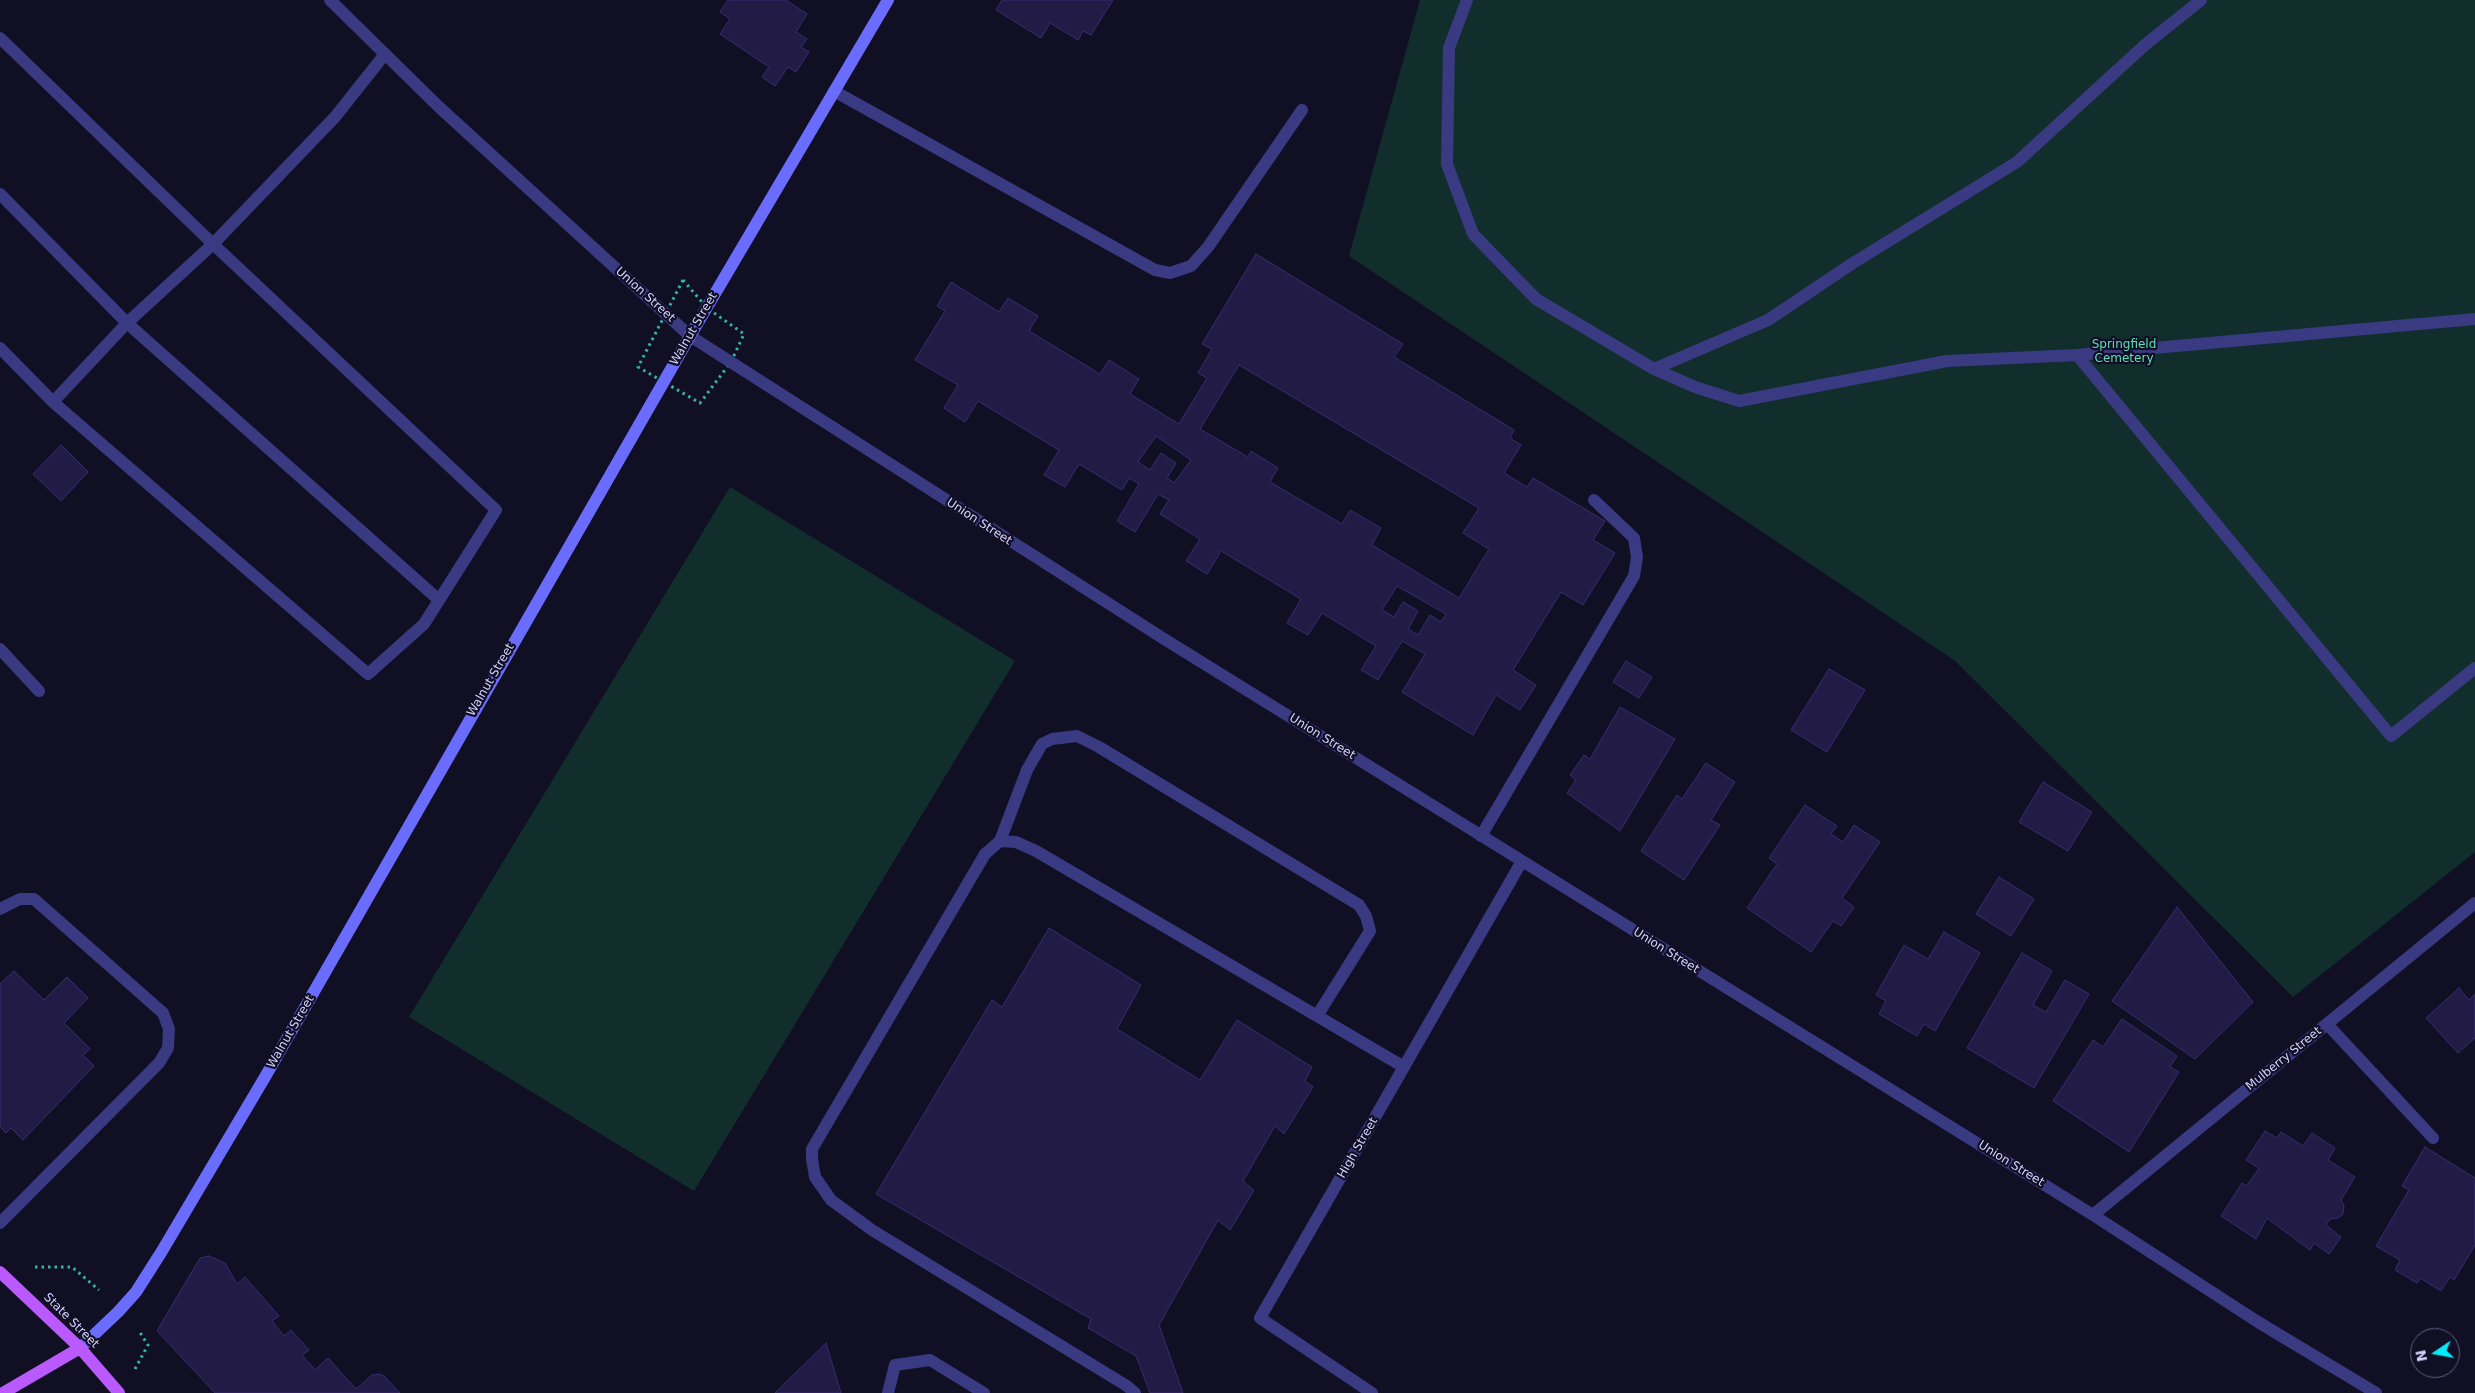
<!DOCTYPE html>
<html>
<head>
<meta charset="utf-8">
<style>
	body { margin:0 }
	#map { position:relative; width:2475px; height:1393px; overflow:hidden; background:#110f24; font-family:"DejaVu Sans",sans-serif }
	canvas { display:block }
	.north { position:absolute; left:2410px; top:1328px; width:50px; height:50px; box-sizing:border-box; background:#110f24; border:1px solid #5f5d7c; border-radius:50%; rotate:258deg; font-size:14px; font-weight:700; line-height:20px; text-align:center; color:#d5d2ff }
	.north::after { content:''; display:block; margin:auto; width:18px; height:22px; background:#02ebfa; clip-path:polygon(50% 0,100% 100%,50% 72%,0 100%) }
</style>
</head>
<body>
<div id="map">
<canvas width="2475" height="1393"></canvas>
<div class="north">N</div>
</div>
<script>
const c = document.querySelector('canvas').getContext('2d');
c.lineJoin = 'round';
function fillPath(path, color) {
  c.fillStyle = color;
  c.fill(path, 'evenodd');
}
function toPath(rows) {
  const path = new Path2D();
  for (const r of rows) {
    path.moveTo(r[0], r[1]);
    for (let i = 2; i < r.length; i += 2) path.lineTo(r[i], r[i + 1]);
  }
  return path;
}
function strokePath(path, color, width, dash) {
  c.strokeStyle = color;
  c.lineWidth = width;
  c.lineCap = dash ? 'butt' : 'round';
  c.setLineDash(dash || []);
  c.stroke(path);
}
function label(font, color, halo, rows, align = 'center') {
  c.font = font + ' "DejaVu Sans",sans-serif';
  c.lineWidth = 4.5;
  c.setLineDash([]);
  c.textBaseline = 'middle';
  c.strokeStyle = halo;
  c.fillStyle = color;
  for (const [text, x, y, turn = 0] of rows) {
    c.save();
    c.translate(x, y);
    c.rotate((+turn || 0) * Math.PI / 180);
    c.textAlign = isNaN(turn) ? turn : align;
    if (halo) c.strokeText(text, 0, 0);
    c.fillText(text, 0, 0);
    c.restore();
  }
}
const green = toPath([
	[1420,0,2475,0,2475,852,2293,997,1954,660,1349,256],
	[730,487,1015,661,694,1191,409,1017]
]);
const building = toPath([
	[728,0,786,0,807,14,796,32,807,39,801,47,809,52,796,72,788,67,775,86,762,77,769,67,720,34,730,19,720,12,728,0],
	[1002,0,1113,0,1091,35,1083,31,1078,40,1050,23,1041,38,996,10,1002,0],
	[1256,254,1403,344,1394,357,1514,430,1510,438,1521,445,1504,473,1527,487,1533,478,1605,521,1593,540,1615,553,1583,605,1561,592,1513,670,1536,685,1520,710,1496,695,1473,735,1402,692,1425,654,1402,641,1378,680,1361,670,1376,646,1322,613,1308,635,1287,623,1301,599,1221,551,1207,574,1186,561,1200,539,1160,514,1169,500,1158,494,1135,532,1117,521,1139,484,1129,478,1122,490,1079,464,1065,487,1044,475,1059,450,978,401,965,422,944,408,958,385,915,360,945,311,937,306,951,282,999,312,1008,298,1038,316,1029,331,1100,374,1109,360,1139,379,1130,394,1179,424,1207,378,1198,373,1212,349,1202,344,1256,254],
	[1239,365,1479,508,1463,533,1489,549,1459,598,1372,545,1381,528,1350,510,1342,524,1270,482,1278,468,1251,451,1248,457,1200,429,1239,365],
	[1156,436,1191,460,1174,483,1167,478,1176,463,1161,453,1150,470,1138,462,1156,436],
	[1397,586,1446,614,1441,622,1430,615,1418,635,1408,629,1418,611,1403,602,1394,617,1382,610,1397,586],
	[61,445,88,472,61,501,33,474,61,445],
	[1626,661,1652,677,1639,698,1613,682,1626,661],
	[1829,669,1865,690,1827,752,1791,730,1829,669],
	[1620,707,1675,739,1620,831,1567,793,1576,780,1570,775,1584,755,1590,759,1620,707],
	[1706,763,1735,782,1711,820,1720,825,1684,880,1641,851,1677,795,1682,799,1706,763],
	[2043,782,2092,812,2068,851,2019,822,2043,782],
	[1805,805,1837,826,1831,834,1843,842,1854,825,1880,842,1842,898,1854,907,1841,926,1833,921,1811,952,1747,908,1777,864,1769,858,1805,805],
	[1999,877,2034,899,2011,936,1976,914,1999,877],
	[2177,907,2253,1002,2195,1059,2112,1001,2177,907],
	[1049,928,1141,985,1117,1029,1200,1080,1237,1020,1312,1067,1305,1081,1313,1087,1284,1134,1275,1126,1243,1181,1254,1190,1230,1230,1218,1220,1159,1325,1183,1393,1150,1393,1136,1356,1088,1328,1091,1319,876,1194,992,1000,1002,1007,1049,928],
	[1944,932,1980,953,1935,1031,1924,1024,1917,1036,1879,1014,1886,1001,1876,995,1904,945,1928,959,1944,932],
	[2022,953,2052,971,2033,1005,2046,1012,2065,980,2089,994,2034,1088,1967,1048,2022,953],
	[14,971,44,1000,67,977,88,998,64,1023,90,1049,83,1055,94,1066,23,1140,11,1128,6,1133,0,1127,0,984,14,971],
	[2459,988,2469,1000,2475,994,2475,1038,2458,1053,2426,1018,2459,988],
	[2122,1019,2177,1056,2170,1067,2179,1072,2129,1152,2053,1101,2093,1040,2103,1047,2122,1019],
	[2265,1131,2277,1138,2281,1132,2303,1146,2312,1133,2335,1148,2328,1160,2355,1177,2341,1200,2344,1206,2343,1214,2338,1218,2330,1219,2326,1225,2341,1237,2329,1254,2314,1243,2310,1250,2267,1218,2256,1239,2221,1216,2242,1183,2247,1186,2259,1168,2246,1160,2265,1131],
	[2425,1147,2475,1178,2475,1245,2454,1280,2450,1277,2441,1291,2420,1278,2417,1283,2395,1270,2400,1260,2376,1246,2409,1190,2402,1186,2425,1147],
	[209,1256,225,1263,237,1284,245,1277,279,1316,272,1321,284,1336,291,1330,309,1350,302,1355,315,1370,328,1358,356,1389,372,1375,379,1374,384,1376,400,1393,215,1393,157,1331,200,1258,209,1256],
	[826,1343,841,1393,775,1393,826,1343]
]);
const path = toPath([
	[683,280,707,308,744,334,731,362,700,403,638,367,683,280],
	[35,1267,72,1267,99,1290],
	[135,1369,148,1345,139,1331]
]);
const service = toPath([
	[1467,0,1449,48,1447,164,1473,234,1536,299,1654,369,1768,320,1853,263,2017,162,2146,44,2201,0],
	[0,38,213,244,496,510,424,624,368,674,53,402,127,323,213,244,335,117,385,54],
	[834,91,1155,270,1170,273,1191,266,1208,247,1302,110],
	[0,194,127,323,439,600],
	[0,348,53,402],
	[2077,355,2391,736,2475,668],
	[1654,369,1695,387,1739,401,1947,361,2077,355,2475,319],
	[0,649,39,691],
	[1481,836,1634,576,1637,557,1634,538,1594,500],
	[1000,841,1027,770,1042,744,1052,739,1077,736,1099,747,1359,905,1366,916,1370,931,1317,1016],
	[0,909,20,899,34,899,163,1013,169,1029,168,1048,159,1063,0,1223],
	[2327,1024,2433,1138],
	[888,1393,895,1365,930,1360,984,1393],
	[1135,1393,1127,1386,872,1230,831,1200,815,1177,812,1159,812,1149,985,854,1000,841,1016,842,1036,851,1404,1067]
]);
const tertiary = toPath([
	[330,0,439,107,690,336,1161,637,2093,1215,2258,1322,2376,1393],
	[2093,1215,2475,903],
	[1372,1393,1260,1318,1522,861]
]);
const secondary = toPath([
	[80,1348,118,1312,136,1292,162,1251,265,1077,690,336,888,0]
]);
const primary = toPath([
	[0,1272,80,1348,119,1393],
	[3,1393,80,1348]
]);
const streetNames = [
	["Union Street",645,295,42],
	["Walnut Street",694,329,-60],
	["Union Street",979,522,33],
	["Walnut Street",491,680,-60],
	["Union Street",1322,737,32],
	["Union Street",1666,951,32],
	["Walnut Street",291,1032,-60],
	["Mulberry Street",2284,1059,-39],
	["High Street",1358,1148,-60],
	["Union Street",2011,1164,32],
	["State Street",71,1321,45]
];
const parkNames = [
	["Springfield",2124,345],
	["Cemetery",2124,359]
];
fillPath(green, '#122e2c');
fillPath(building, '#221b45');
strokePath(building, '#382d71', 1);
strokePath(path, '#30b5a8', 3, [2.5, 4]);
strokePath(service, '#3a3a83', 12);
strokePath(tertiary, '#3a3a83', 12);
strokePath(secondary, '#6a6cfe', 12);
strokePath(primary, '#ba5afe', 12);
label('12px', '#d5d2ff', '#110f24', streetNames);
label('12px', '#5edeb9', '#110f24', parkNames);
</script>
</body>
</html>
